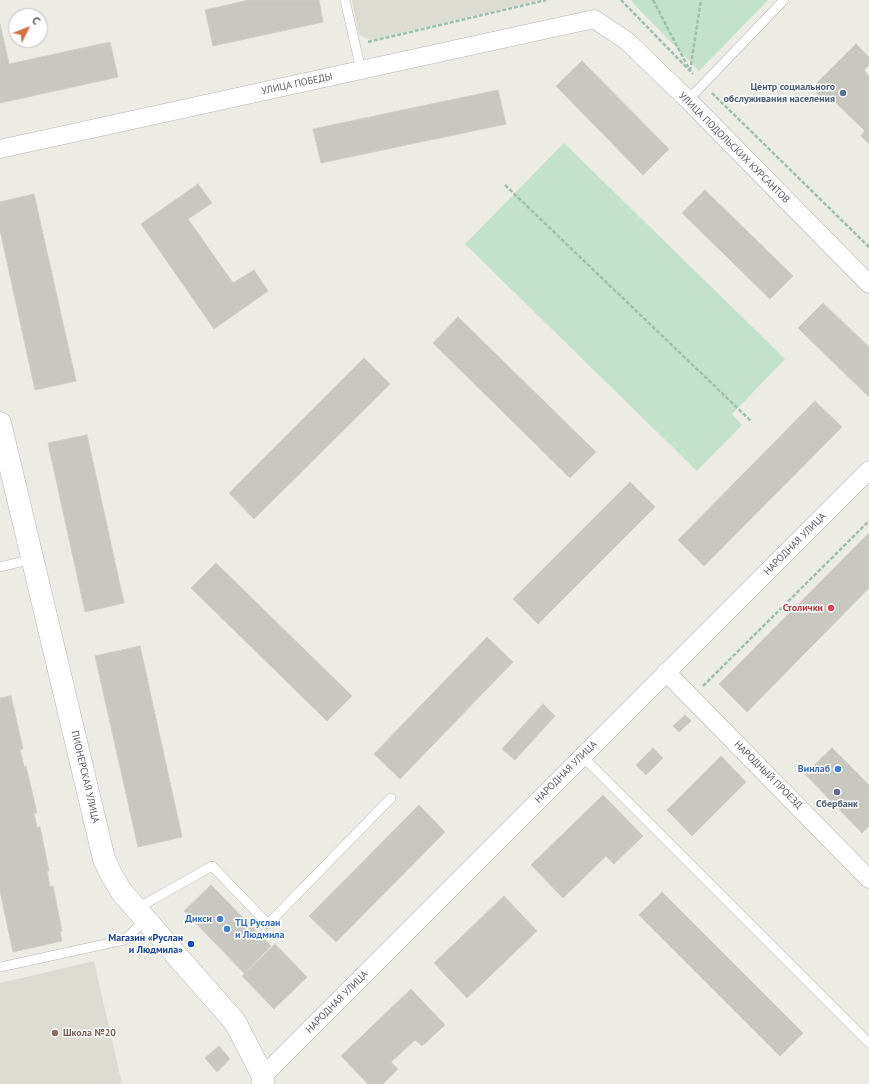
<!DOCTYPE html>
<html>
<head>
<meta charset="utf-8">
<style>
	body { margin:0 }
	#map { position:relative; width:869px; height:1084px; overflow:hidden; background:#ecece4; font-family:"PT Sans",sans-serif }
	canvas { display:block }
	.north { position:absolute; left:8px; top:8px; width:40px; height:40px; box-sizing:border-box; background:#fff; border:1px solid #bebec0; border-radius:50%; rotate:47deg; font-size:11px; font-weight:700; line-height:16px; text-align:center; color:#5c5d62 }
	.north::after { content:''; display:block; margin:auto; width:14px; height:18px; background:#d47242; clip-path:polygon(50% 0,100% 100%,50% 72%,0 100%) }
</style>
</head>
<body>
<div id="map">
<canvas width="869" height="1084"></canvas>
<div class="north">С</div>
</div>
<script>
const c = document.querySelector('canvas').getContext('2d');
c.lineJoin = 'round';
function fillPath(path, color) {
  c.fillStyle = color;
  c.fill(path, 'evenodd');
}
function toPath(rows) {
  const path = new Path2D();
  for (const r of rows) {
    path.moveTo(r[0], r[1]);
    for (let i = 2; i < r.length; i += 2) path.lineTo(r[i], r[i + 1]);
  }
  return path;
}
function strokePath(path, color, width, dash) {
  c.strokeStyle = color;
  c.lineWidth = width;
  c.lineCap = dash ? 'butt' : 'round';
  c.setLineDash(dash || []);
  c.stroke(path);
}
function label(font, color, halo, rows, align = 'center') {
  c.font = font + ' "PT Sans",sans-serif';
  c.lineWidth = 3;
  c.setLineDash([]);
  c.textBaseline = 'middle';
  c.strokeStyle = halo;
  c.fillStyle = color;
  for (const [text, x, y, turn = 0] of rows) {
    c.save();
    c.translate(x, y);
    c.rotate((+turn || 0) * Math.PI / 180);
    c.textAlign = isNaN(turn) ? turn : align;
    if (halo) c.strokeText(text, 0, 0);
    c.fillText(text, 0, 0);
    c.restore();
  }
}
const education = toPath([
	[352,0,540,0,372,40,359,35],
	[94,961,122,1084,0,1084,0,983]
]);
const green = toPath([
	[631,0,768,0,699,71,634,4],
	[564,143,785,359,732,414,742,425,697,471,465,244]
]);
const building = toPath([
	[249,0,319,0,323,22,213,46,205,10,249,0],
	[0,24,9,64,110,42,118,77,0,103,0,24],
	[856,44,869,57,869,65,864,70,869,76,869,144,861,136,865,131,832,99,828,104,812,88,856,44],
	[582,61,669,149,643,175,556,86,582,61],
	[498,90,506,124,321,163,313,129,498,90],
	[198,184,212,203,188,219,233,283,254,270,268,291,214,329,141,224,198,184],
	[705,190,793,276,770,299,682,213,705,190],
	[34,194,76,381,35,390,0,230,0,202,34,194],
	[823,303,869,347,869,397,798,328,823,303],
	[458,317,596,452,570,478,433,343,458,317],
	[364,358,390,384,254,519,229,493,364,358],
	[815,401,842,427,704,566,678,540,815,401],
	[87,435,124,603,85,612,48,443,87,435],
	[630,482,655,507,538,624,513,599,630,482],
	[869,533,869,588,747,712,719,684,869,533],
	[216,563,352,696,327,721,191,588,216,563],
	[487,637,513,662,400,779,374,754,487,637],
	[140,646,182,837,138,847,95,656,140,646],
	[11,696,23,749,20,749,24,767,26,766,37,813,34,813,37,827,40,827,49,871,47,871,50,887,53,886,62,931,60,932,62,941,13,952,0,891,0,698,11,696],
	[543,704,555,716,515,760,502,749,543,704],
	[685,715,691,721,679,732,673,726,685,715],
	[653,748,663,758,646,775,636,765,653,748],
	[832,748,869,785,869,826,862,833,805,774,832,748],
	[721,756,746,782,692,836,667,810,721,756],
	[603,795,643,836,614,864,606,856,563,898,531,865,603,795],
	[419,805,445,832,336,942,309,916,419,805],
	[211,885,271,946,244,973,184,911,211,885],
	[662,892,803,1033,780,1056,639,915,662,892],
	[504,896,537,931,467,998,434,963,504,896],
	[275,944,307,977,274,1009,242,976,275,944],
	[411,989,445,1025,422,1046,415,1040,391,1062,398,1069,383,1084,368,1084,341,1056,411,989],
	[219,1046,230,1059,217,1072,205,1058,219,1046]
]);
const path = toPath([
	[621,0,693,74],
	[653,0,688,67],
	[368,42,546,0],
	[690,71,701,0],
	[712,93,869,247],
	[505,185,752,422],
	[703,686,869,521]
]);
const lane = toPath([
	[345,0,361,70],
	[688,100,784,0],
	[0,567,33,559],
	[582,756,869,1043],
	[136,909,212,866,268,924,391,798],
	[0,967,124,940,146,920]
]);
const street = toPath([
	[0,149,594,19,627,41,688,100,869,284],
	[666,672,869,879],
	[263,1076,869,470]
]);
const secondary = toPath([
	[0,423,104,859,111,874,121,891,177,956,235,1022,263,1076,263,1084]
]);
const markers = [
	[843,93,4,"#5c6f8a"],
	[831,608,4,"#e0444e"],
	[838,769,4,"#3f7fe0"],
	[837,792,4,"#5c6f8a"],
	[220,919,4,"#3f7fe0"],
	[227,929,4,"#3f7fe0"],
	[191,944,4,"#1a4fb4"],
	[55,1033,4,"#8d6e63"]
];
const streetNames = [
	["УЛИЦА ПОБЕДЫ",297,84,-12],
	["УЛИЦА ПОДОЛЬСКИХ КУРСАНТОВ",734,148,45],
	["НАРОДНАЯ УЛИЦА",795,544,-45],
	["НАРОДНАЯ УЛИЦА",566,772,-45],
	["НАРОДНЫЙ ПРОЕЗД",768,775,45],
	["ПИОНЕРСКАЯ УЛИЦА",85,777,77],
	["НАРОДНАЯ УЛИЦА",337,1002,-45]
];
const serviceNames = [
	["Центр социального",835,87],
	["обслуживания населения",835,99],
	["Сбербанк",837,804,"center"]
];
const healthNames = [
	["Столички",823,608]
];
const shopNames = [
	["Винлаб",830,769],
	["Дикси",212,919],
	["ТЦ Руслан",235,923,"left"],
	["и Людмила",235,935,"left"]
];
const transitNames = [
	["Магазин «Руслан",183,938],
	["и Людмила»",183,950]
];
const educationNames = [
	["Школа №20",63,1033]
];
fillPath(education, '#dcdcd2');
fillPath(green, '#c3e1cb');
fillPath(building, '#c8c7c0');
strokePath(building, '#d0cfc3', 1);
strokePath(lane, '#b4b4b9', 10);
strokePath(street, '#b4b4b9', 19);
strokePath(secondary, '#b5b6bc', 23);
strokePath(path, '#9dc1b0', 2.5, [4, 2]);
strokePath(lane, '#fff', 9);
strokePath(street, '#fff', 18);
strokePath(secondary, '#fff', 22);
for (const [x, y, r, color] of markers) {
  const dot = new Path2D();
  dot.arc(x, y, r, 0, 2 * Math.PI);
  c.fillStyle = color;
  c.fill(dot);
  strokePath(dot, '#fff', 1.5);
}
label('10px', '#5c5d62', '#fff', streetNames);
label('bold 10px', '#4e5e75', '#fff', serviceNames, 'right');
label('bold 10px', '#be3a42', '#fff', healthNames, 'right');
label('bold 10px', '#366cbe', '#fff', shopNames, 'right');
label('bold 10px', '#164399', '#fff', transitNames, 'right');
label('bold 10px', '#785e54', '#fff', educationNames, 'left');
</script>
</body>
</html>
